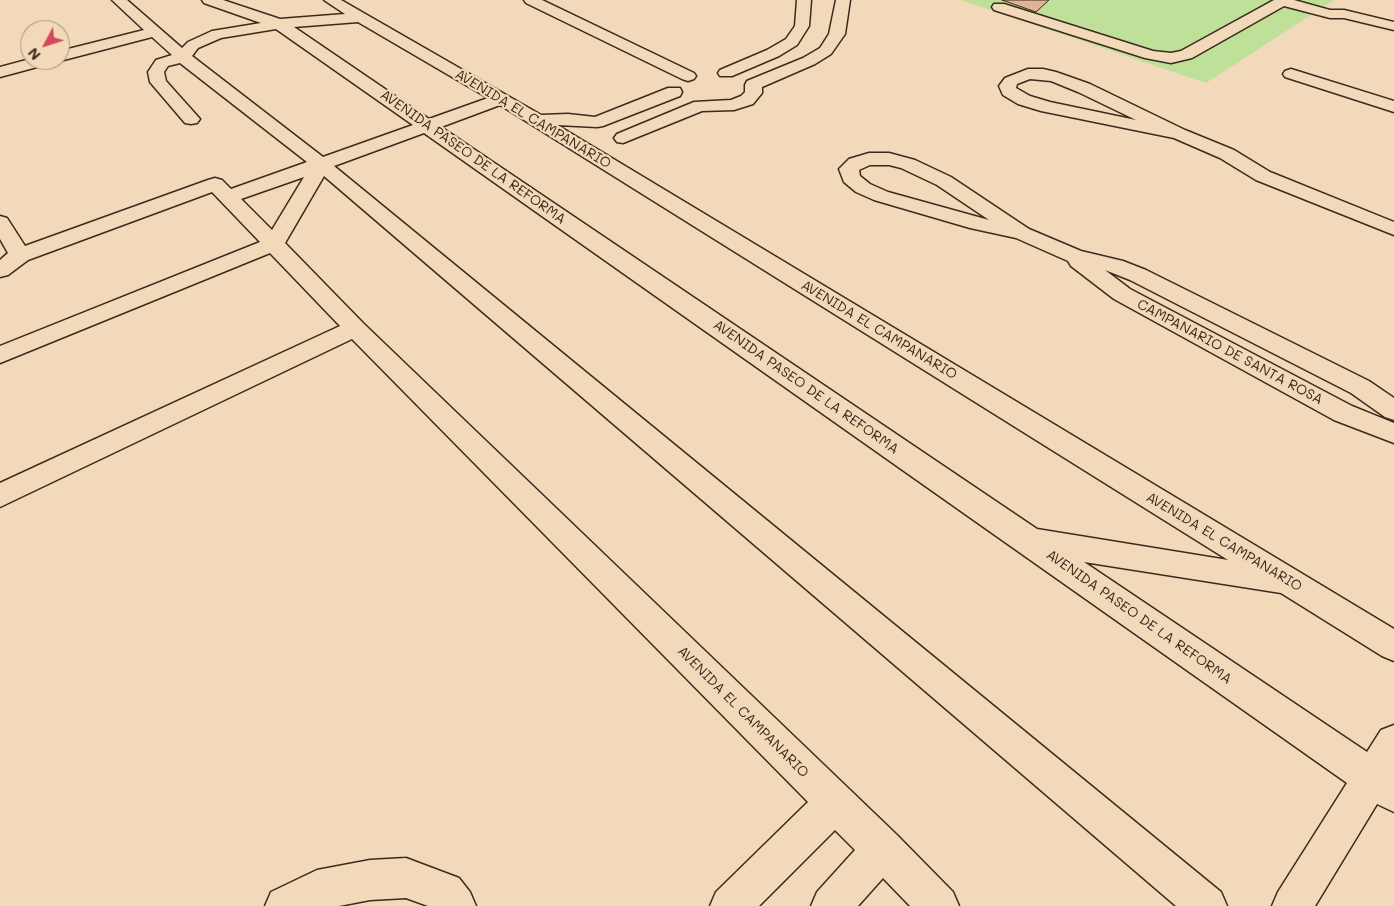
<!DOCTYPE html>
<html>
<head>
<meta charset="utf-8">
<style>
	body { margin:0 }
	#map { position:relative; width:1394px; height:906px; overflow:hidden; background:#f1d9b9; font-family:Mali,sans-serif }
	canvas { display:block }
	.north { position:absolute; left:20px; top:20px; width:50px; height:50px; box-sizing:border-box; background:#f1d9b9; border:1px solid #a8937b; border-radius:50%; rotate:230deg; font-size:14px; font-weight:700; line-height:20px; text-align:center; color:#3b2a1e }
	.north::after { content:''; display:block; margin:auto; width:18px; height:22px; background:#d1495b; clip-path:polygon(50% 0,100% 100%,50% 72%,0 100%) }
</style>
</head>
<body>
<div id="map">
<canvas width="1394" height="906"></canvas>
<div class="north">N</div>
</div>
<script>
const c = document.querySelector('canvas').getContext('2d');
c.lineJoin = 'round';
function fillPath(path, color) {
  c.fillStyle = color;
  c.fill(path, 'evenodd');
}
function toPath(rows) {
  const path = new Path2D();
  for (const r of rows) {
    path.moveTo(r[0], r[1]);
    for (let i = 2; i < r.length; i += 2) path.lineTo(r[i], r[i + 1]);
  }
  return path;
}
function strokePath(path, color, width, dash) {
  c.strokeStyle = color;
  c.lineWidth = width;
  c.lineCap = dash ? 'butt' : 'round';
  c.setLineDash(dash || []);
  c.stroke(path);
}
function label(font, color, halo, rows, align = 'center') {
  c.font = font + ' Mali,sans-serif';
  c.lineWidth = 4.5;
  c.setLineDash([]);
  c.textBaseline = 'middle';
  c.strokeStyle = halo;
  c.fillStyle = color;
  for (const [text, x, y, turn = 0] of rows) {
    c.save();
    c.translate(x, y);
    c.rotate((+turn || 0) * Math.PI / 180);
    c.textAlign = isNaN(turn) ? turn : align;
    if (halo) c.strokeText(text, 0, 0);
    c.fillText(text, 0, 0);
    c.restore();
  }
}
const green = toPath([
	[961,0,1334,0,1206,83]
]);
const building = toPath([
	[1002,0,1049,0,1036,12,1002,0]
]);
const minor = toPath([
	[112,0,127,0,182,48,188,42,212,31,261,23,204,3,202,0,223,0,280,19,345,14,324,0,341,0,541,115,568,114,595,117,668,88,680,88,682,92,680,96,603,126,597,127,557,125,1394,629,1394,661,1382,656,1281,593,1084,562,1367,752,1381,730,1394,725,1394,812,1377,804,1315,906,1272,906,1278,892,1347,783,424,133,334,166,1221,892,1227,906,1176,906,324,176,285,243,363,323,897,835,953,892,959,906,910,906,883,878,858,906,811,906,817,892,855,850,835,830,759,906,710,906,716,892,808,802,352,339,0,507,0,483,340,326,270,253,0,363,0,346,260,242,212,192,28,260,8,275,0,277,0,260,8,253,0,239,0,216,7,218,25,246,208,180,215,178,222,180,231,189,307,162,180,63,168,66,164,72,166,81,200,119,197,123,191,124,185,123,150,82,148,72,156,60,172,55,152,37,60,61,57,60,60,60,60,51,144,30,112,0],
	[358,22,488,98,429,119,294,27,358,22],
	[276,29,413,125,323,157,192,56,198,48,221,38,276,29],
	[500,105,1228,560,1037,529,441,127,500,105],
	[304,177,272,230,241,199,304,177],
	[524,0,542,0,694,73,696,76,694,79,688,81,682,79,526,3,524,0],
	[797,0,811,0,809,26,797,45,779,56,732,76,720,76,718,73,720,70,767,50,786,39,795,26,797,0],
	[836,0,850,0,845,34,831,54,815,64,762,87,762,93,753,104,734,110,702,111,623,143,617,142,614,138,617,134,694,102,731,100,741,96,745,92,745,85,747,81,803,58,820,48,829,34,836,0],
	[1274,0,1294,0,1330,10,1344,10,1394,22,1394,30,1344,18,1330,18,1284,6,1192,58,1171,63,1145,58,994,10,992,7,994,4,1004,4,1153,51,1171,53,1181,51,1274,0],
	[30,59,54,60,52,63,0,77,0,67,30,59],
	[1028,69,1043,69,1056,72,1090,84,1185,130,1234,150,1270,172,1394,222,1394,235,1256,180,1220,158,1174,138,1041,111,1018,104,1003,95,999,86,1005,78,1028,69],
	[1030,79,1051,81,1078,92,1136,120,1050,102,1030,96,1016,88,1017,84,1030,79],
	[1291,69,1394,101,1394,112,1285,77,1283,74,1285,71,1291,69],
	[869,153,889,153,915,160,951,177,1029,229,1081,251,1123,261,1146,270,1369,381,1394,398,1394,420,1385,417,1351,393,1130,280,1105,270,1130,289,1352,406,1394,423,1394,443,1334,420,1114,299,1071,266,1068,261,1016,238,970,228,874,200,856,192,844,182,839,169,849,159,869,153],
	[870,165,889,165,901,168,937,185,989,220,888,192,870,184,860,176,859,170,870,165],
	[406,858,459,878,470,892,476,906,428,906,406,898,370,900,339,906,265,906,271,892,317,870,370,860,406,858]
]);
const streetNames = [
	["AVENIDA EL CAMPANARIO",533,119,31],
	["AVENIDA PASEO DE LA REFORMA",473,157,35],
	["AVENIDA EL CAMPANARIO",879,330,31],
	["CAMPANARIO DE SANTA ROSA",1230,352,28],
	["AVENIDA PASEO DE LA REFORMA",806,387,35],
	["AVENIDA EL CAMPANARIO",1224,542,31],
	["AVENIDA PASEO DE LA REFORMA",1139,617,35],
	["AVENIDA EL CAMPANARIO",743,712,45]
];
fillPath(green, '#bee099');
fillPath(building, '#dfb396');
strokePath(building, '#3b2a1e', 1);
strokePath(minor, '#3b2a1e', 3);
fillPath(minor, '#f1d9b9');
label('14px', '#3b2a1e', '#f1d9b9', streetNames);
</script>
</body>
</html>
